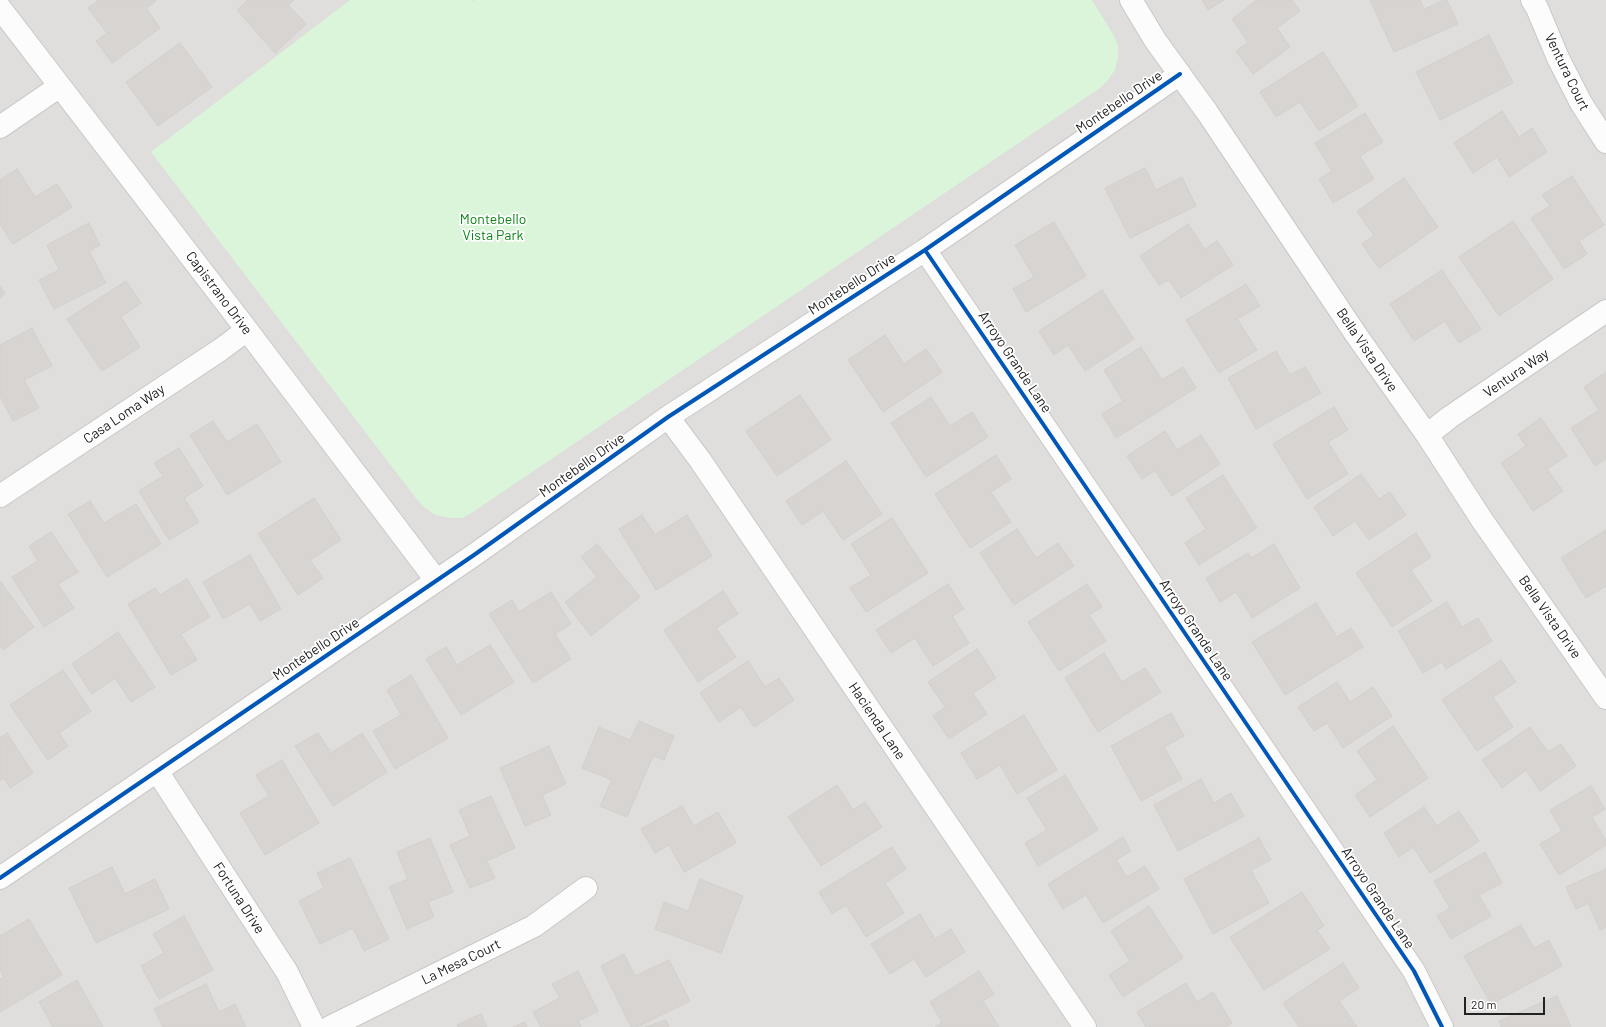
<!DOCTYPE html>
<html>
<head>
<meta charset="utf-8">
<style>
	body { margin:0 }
	#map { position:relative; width:1606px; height:1027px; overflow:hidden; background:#f0eeeb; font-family:Barlow,sans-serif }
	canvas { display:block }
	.scale { position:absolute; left:1464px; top:997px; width:81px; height:18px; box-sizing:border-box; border:2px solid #222; border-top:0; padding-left:5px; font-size:12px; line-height:14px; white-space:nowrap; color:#222; -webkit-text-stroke:3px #fff; paint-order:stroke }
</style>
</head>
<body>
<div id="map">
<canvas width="1606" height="1027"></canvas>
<div class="scale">20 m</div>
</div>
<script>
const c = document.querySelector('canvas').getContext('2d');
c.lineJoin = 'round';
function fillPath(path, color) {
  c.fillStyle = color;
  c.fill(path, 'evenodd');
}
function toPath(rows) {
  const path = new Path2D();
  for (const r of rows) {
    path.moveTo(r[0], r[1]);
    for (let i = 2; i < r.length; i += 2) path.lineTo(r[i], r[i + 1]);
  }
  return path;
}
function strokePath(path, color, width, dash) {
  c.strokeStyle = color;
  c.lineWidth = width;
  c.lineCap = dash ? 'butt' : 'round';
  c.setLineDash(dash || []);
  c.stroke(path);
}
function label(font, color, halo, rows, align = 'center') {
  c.font = font + ' Barlow,sans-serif';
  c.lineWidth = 3.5;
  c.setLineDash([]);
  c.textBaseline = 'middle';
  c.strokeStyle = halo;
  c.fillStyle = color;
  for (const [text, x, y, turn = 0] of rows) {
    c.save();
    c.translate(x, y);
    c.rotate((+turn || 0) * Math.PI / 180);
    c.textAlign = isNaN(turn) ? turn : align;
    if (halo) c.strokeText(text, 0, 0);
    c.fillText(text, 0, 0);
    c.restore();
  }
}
const residential = toPath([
	[0,0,1606,0,1606,1027,0,1027]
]);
const park = toPath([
	[350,0,471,0,473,1,475,0,1092,0,1114,36,1118,46,1118,57,1115,70,1108,80,1100,88,470,514,462,518,450,518,435,515,424,507,415,497,151,152]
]);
const building = toPath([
	[99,0,155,0,156,1,146,8,160,28,112,63,96,41,107,33,88,8,99,0],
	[248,0,294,0,288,5,306,24,275,53,237,10,248,0],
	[1202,0,1224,0,1208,10,1202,0],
	[1257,0,1292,0,1300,11,1277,28,1290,47,1253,74,1236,51,1248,42,1232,19,1257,0],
	[1370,0,1420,0,1424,9,1444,0,1447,0,1458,24,1394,52,1370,0],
	[1489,35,1513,83,1440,120,1416,72,1489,35],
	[180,43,212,87,158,126,126,82,180,43],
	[1323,52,1358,106,1319,131,1300,102,1276,117,1260,92,1323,52],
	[1502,111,1519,137,1532,128,1547,152,1509,177,1497,157,1473,173,1454,143,1502,111],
	[1365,113,1383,142,1360,156,1374,179,1333,203,1319,179,1332,171,1315,143,1365,113],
	[1145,168,1156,190,1182,177,1196,206,1130,238,1105,188,1145,168],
	[17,169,35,197,57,184,72,207,13,244,0,224,0,180,17,169],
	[1572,176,1604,225,1579,241,1587,254,1564,269,1531,218,1550,206,1542,195,1572,176],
	[1404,178,1438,227,1379,268,1362,244,1374,236,1357,211,1404,178],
	[1513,221,1553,279,1499,316,1459,257,1513,221],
	[1054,222,1086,276,1026,312,1013,289,1034,277,1015,245,1054,222],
	[89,223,100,245,89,251,106,283,54,309,39,280,59,270,47,245,89,223],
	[1188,224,1205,249,1217,241,1233,265,1181,298,1169,280,1159,285,1140,256,1188,224],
	[1442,270,1481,329,1459,343,1445,321,1414,341,1390,304,1442,270],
	[126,281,141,303,121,317,140,347,102,371,67,319,126,281],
	[1246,284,1260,306,1237,319,1257,350,1219,373,1186,320,1246,284],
	[0,286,5,294,0,298,0,286],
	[1102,290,1134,339,1085,371,1068,345,1054,355,1039,331,1102,290],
	[32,328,52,366,24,380,39,408,13,421,0,396,0,345,32,328],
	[885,335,904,364,926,349,942,372,883,412,848,360,885,335],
	[1141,347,1162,380,1183,367,1196,388,1116,438,1102,414,1123,401,1104,370,1141,347],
	[1276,351,1290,375,1305,367,1321,393,1256,429,1228,378,1276,351],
	[1606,372,1606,459,1595,466,1571,428,1599,410,1584,387,1606,372],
	[800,395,831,440,777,476,746,431,800,395],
	[931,397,950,426,972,412,988,437,926,477,891,423,931,397],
	[1334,407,1348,430,1328,442,1348,474,1307,499,1273,444,1334,407],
	[1541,418,1567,456,1547,469,1563,491,1533,511,1501,463,1526,446,1518,434,1541,418],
	[213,421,227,442,257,424,281,462,227,495,190,435,213,421],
	[1165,431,1177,450,1201,435,1220,464,1172,496,1155,471,1142,479,1127,456,1165,431],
	[179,448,203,486,184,498,199,522,169,540,139,491,163,476,154,463,179,448],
	[996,455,1011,479,991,492,1011,522,970,548,935,494,996,455],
	[846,461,882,514,843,540,823,511,802,525,786,501,846,461],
	[1361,474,1379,499,1390,492,1406,515,1369,540,1355,521,1333,536,1314,507,1361,474],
	[1223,475,1257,528,1199,565,1185,543,1206,529,1186,498,1223,475],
	[314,498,341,540,310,560,323,578,298,595,258,534,314,498],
	[90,501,104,523,136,504,161,544,107,577,68,514,90,501],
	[642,515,655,535,687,515,712,556,656,590,619,529,642,515],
	[892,518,928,573,866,612,850,588,871,575,851,544,892,518],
	[1017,529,1036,558,1058,543,1074,566,1014,605,980,553,1017,529],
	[1606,530,1606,586,1586,598,1561,558,1606,530],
	[51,532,78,572,58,584,74,608,44,627,12,577,38,561,29,546,51,532],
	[1416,533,1431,557,1411,570,1432,601,1392,627,1356,573,1416,533],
	[597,544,640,597,591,636,565,602,597,577,581,557,597,544],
	[1274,544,1300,588,1252,618,1236,592,1220,602,1206,578,1248,553,1251,558,1274,544],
	[250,555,281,609,260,621,250,604,223,619,203,582,250,555],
	[187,579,210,617,181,634,197,660,171,675,128,604,155,588,160,595,187,579],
	[0,581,34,627,3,650,0,646,0,581],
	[948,584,964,609,952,616,969,643,933,666,915,638,891,653,876,630,948,584],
	[1087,584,1102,607,1089,615,1106,641,1059,671,1028,622,1087,584],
	[723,591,738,614,716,628,736,657,698,682,664,630,723,591],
	[551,592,571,624,555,634,571,659,533,683,489,614,512,600,519,612,551,592],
	[1447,602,1462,627,1478,618,1492,641,1446,669,1442,662,1423,673,1398,631,1447,602],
	[1316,603,1337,637,1351,628,1363,647,1285,695,1252,642,1316,603],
	[118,632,155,687,131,702,115,678,92,694,72,664,118,632],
	[490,645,514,682,461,715,426,659,446,647,457,665,490,645],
	[977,649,996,678,973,693,987,714,949,739,933,716,945,707,928,682,977,649],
	[1104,653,1122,682,1145,668,1161,692,1098,732,1065,678,1104,653],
	[1501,660,1516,682,1493,697,1513,727,1477,751,1442,700,1501,660],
	[748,661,765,687,779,678,794,700,754,727,741,707,719,722,700,693,748,661],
	[63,670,91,711,59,733,68,746,48,760,10,705,63,670],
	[411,675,448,738,395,769,373,731,401,715,387,690,411,675],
	[1337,682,1350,702,1373,687,1392,716,1343,748,1327,723,1314,731,1298,707,1337,682],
	[1171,713,1184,736,1164,747,1182,779,1141,801,1111,746,1171,713],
	[1024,715,1057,770,1017,794,1000,765,977,779,961,753,1024,715],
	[639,721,674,736,664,760,653,756,627,817,600,806,612,780,582,768,599,727,630,740,639,721],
	[1393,726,1428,778,1370,817,1355,795,1377,780,1357,751,1393,726],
	[1530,727,1548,752,1561,744,1576,766,1540,791,1526,770,1502,788,1482,760,1530,727],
	[7,733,33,773,10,788,4,778,0,781,0,738,7,733],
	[318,733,331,753,362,733,387,772,333,806,295,746,318,733],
	[549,746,566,784,542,795,551,815,525,826,500,768,549,746],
	[282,760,319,823,265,855,240,813,269,796,256,775,282,760],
	[1065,775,1098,830,1038,866,1025,843,1047,830,1027,798,1065,775],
	[1201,779,1214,803,1231,793,1244,816,1178,851,1154,805,1201,779],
	[837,785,853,810,865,802,882,827,821,866,788,817,837,785],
	[1591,786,1605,809,1592,817,1606,841,1606,845,1559,875,1540,844,1562,831,1550,810,1591,786],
	[491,796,515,848,487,861,495,878,470,888,450,845,470,836,459,810,491,796],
	[682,806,694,826,718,812,736,843,684,872,669,845,655,853,641,829,682,806],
	[1424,807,1437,826,1459,811,1479,841,1430,873,1413,847,1399,857,1384,833,1424,807],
	[1123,837,1131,851,1116,860,1127,877,1145,866,1159,889,1103,923,1086,895,1063,909,1048,884,1123,837],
	[430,838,453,892,428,902,434,917,407,929,389,887,408,879,397,852,430,838],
	[1259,838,1271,860,1251,870,1269,903,1213,934,1184,879,1259,838],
	[892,847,906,869,885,883,904,913,866,937,846,905,832,914,819,892,892,847],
	[1485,852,1502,883,1479,895,1491,916,1451,939,1437,916,1450,908,1434,881,1485,852],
	[350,858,389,939,364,951,353,928,320,944,299,901,324,888,317,873,350,858],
	[112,867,125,894,155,879,169,909,96,943,69,888,112,867],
	[1606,869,1606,927,1600,930,1588,903,1576,909,1566,887,1606,869],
	[700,879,743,896,721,953,655,929,664,902,688,911,700,879],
	[1302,892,1324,926,1317,930,1330,949,1264,990,1230,937,1302,892],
	[1149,906,1183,958,1123,997,1109,975,1130,961,1111,931,1149,906],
	[920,914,935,939,951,929,965,952,926,977,914,959,890,974,871,944,920,914],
	[184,916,213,970,159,999,141,966,164,953,153,934,184,916],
	[29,919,62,975,0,1012,0,979,4,977,0,970,0,936,29,919],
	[1521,925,1534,948,1549,940,1562,966,1491,1004,1464,956,1521,925],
	[624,954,635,976,669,960,690,1001,637,1027,631,1027,601,966,624,954],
	[1343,963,1359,988,1339,1001,1357,1027,1299,1027,1283,1003,1343,963],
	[578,971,598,1011,578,1021,581,1027,541,1027,533,1012,560,998,552,984,578,971],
	[979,971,994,994,983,1001,999,1027,935,1027,942,1022,930,1002,979,971],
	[77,980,103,1027,53,1027,39,1002,77,980],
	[1186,983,1197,1002,1213,992,1232,1023,1226,1027,1146,1027,1137,1012,1186,983],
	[206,984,219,1012,235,1004,246,1027,163,1027,154,1009,206,984],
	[1557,996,1571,1027,1501,1027,1499,1021,1557,996],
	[481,1014,487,1027,458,1027,457,1025,481,1014],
	[666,1020,669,1027,645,1027,666,1020],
	[525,1022,527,1027,513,1027,525,1022]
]);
const minor = toPath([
	[1131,0,1155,40,1207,112,1357,336,1427,435,1482,520,1606,698],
	[1532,0,1537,8,1558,58,1581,103,1606,142],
	[0,8,247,330,436,580],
	[0,127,60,86],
	[925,250,1414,971,1442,1027],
	[668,417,700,460,1085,1027],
	[1427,435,1450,417,1606,311],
	[0,496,220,350,247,330],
	[157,771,287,972,314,1027],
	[0,878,474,555,668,417,925,250,1180,74],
	[330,1027,534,926,586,888]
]);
const cycleway = toPath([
	[925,250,1414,971,1442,1027],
	[0,878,474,555,668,417,925,250,1180,74]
]);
const streetNames = [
	["Ventura Court",1567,72,64],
	["Montebello Drive",1119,102,-34],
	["Montebello Drive",852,284,-33],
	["Capistrano Drive",219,293,53],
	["Bella Vista Drive",1367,350,56],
	["Arroyo Grande Lane",1015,362,56],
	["Ventura Way",1516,373,-34],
	["Casa Loma Way",124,414,-34],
	["Montebello Drive",582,465,-35],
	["Bella Vista Drive",1550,617,55],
	["Arroyo Grande Lane",1196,630,56],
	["Montebello Drive",316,649,-34],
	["Hacienda Lane",877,721,56],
	["Fortuna Drive",239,898,57],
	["Arroyo Grande Lane",1378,898,56],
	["La Mesa Court",461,962,-26]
];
const parkNames = [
	["Montebello",493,219],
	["Vista Park",493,235]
];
fillPath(residential, '#dfdedc');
fillPath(park, '#daf5da');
fillPath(building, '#d7d4d2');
strokePath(building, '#d3d0cc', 1);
strokePath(minor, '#c9c8c7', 24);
strokePath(minor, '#fdfcfc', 22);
strokePath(cycleway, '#0057b8', 4);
label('14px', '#222', '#fff', streetNames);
label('14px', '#0c8416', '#fff', parkNames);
</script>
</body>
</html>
